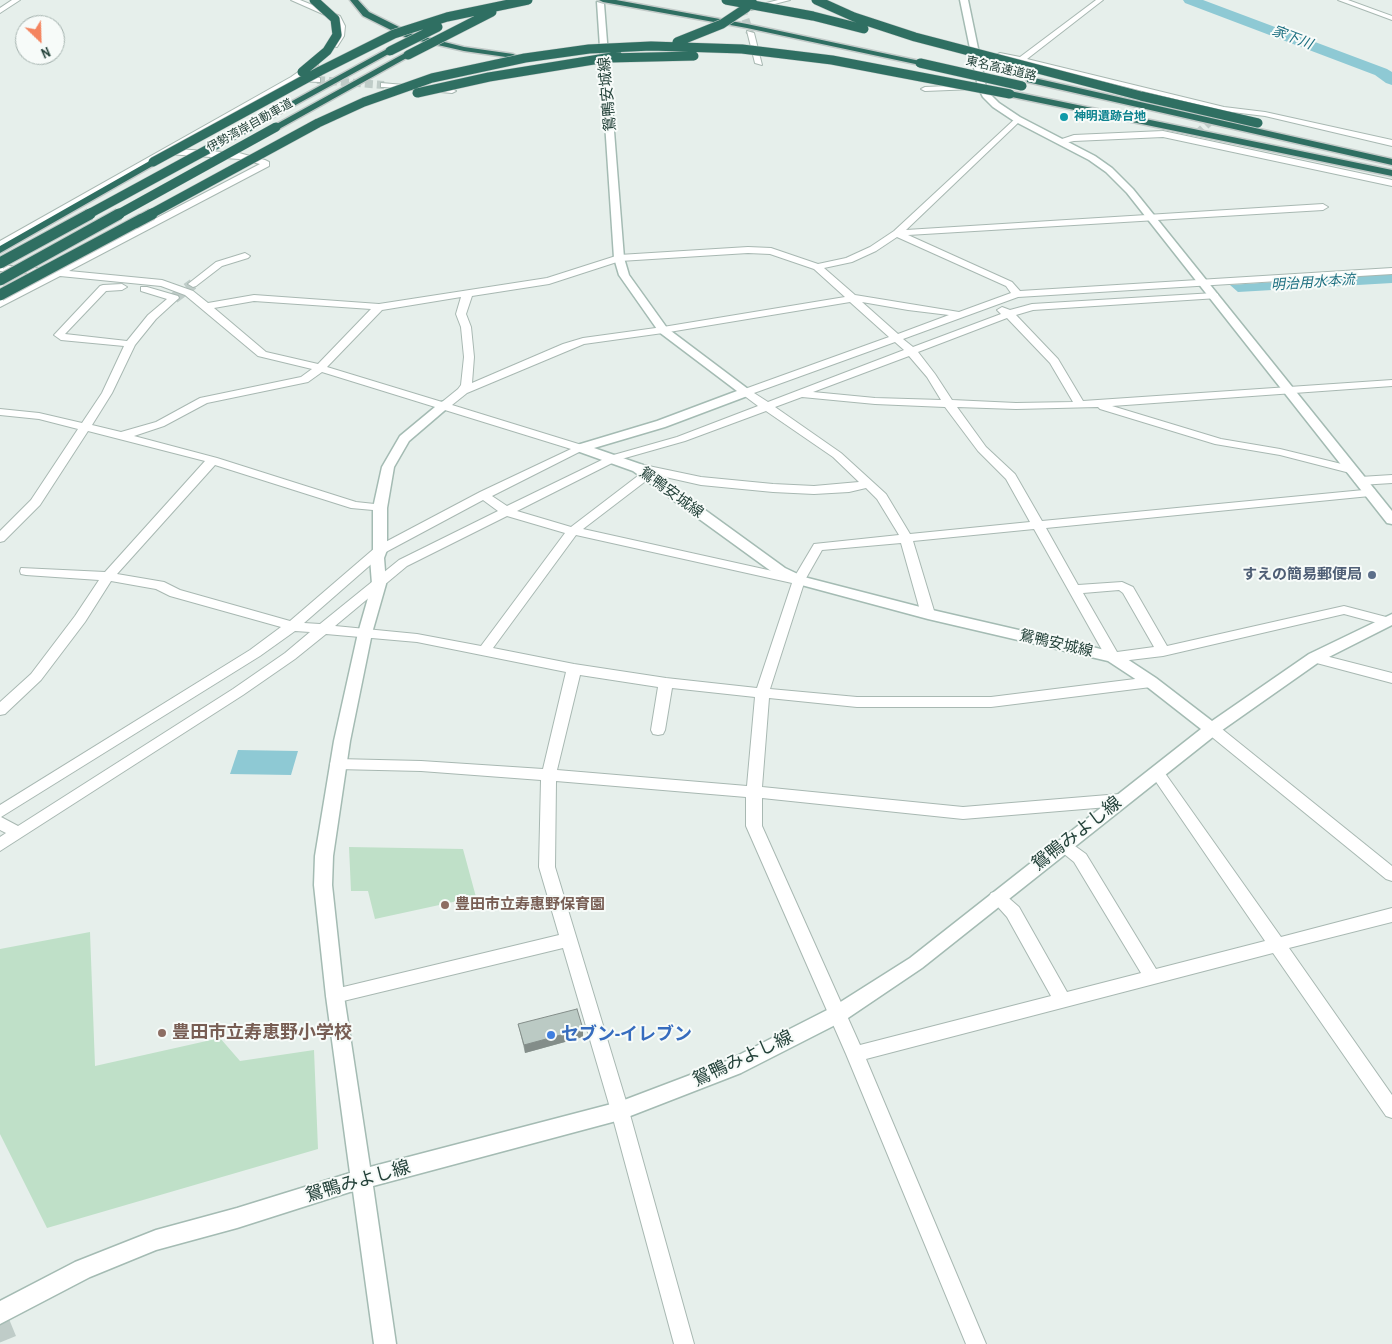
<!DOCTYPE html>
<html>
<head>
<meta charset="utf-8">
<style>
	body { margin:0 }
	#map { position:relative; width:1392px; height:1344px; overflow:hidden; background:#e6efeb; font-family:"Archivo Narrow",sans-serif }
	canvas { display:block }
	.north { position:absolute; left:15px; top:15px; width:50px; height:50px; box-sizing:border-box; background:#f7fbf9; border:1px solid #a3b1ad; border-radius:50%; rotate:156deg; font-size:14px; font-weight:700; line-height:20px; text-align:center; color:#24423a }
	.north::after { content:''; display:block; margin:auto; width:18px; height:22px; background:#f4845f; clip-path:polygon(50% 0,100% 100%,50% 72%,0 100%) }
</style>
</head>
<body>
<div id="map">
<canvas width="1392" height="1344"></canvas>
<div class="north">N</div>
</div>
<script>
const c = document.querySelector('canvas').getContext('2d');
c.lineJoin = 'round';
function fillPath(path, color) {
  c.fillStyle = color;
  c.fill(path, 'evenodd');
}
function toPath(rows) {
  const path = new Path2D();
  for (const r of rows) {
    path.moveTo(r[0], r[1]);
    for (let i = 2; i < r.length; i += 2) path.lineTo(r[i], r[i + 1]);
  }
  return path;
}
function strokePath(path, color, width, dash) {
  c.strokeStyle = color;
  c.lineWidth = width;
  c.lineCap = dash ? 'butt' : 'round';
  c.setLineDash(dash || []);
  c.stroke(path);
}
function label(font, color, halo, rows, align = 'center') {
  c.font = font + ' "Archivo Narrow","Noto Sans JP",sans-serif';
  c.lineWidth = 4;
  c.setLineDash([]);
  c.textBaseline = 'middle';
  c.strokeStyle = halo;
  c.fillStyle = color;
  for (const [text, x, y, turn = 0] of rows) {
    c.save();
    c.translate(x, y);
    c.rotate((+turn || 0) * Math.PI / 180);
    c.textAlign = isNaN(turn) ? turn : align;
    if (halo) c.strokeText(text, 0, 0);
    c.fillText(text, 0, 0);
    c.restore();
  }
}
const green = toPath([
	[349,847,463,849,476,897,375,919,368,891,351,891],
	[90,932,95,1066,220,1038,240,1061,314,1050,318,1149,47,1228,0,1134,0,949]
]);
const water = toPath([
	[1392,274,1392,283,1238,292,1230,285],
	[238,750,298,751,291,775,230,774]
]);
const river = toPath([
	[1183,0,1203,0,1387,69,1392,72,1392,85,1386,83,1375,75,1185,3,1183,0]
]);
const streetTunnelFar1 = toPath([
	[746,9,743,12,750,33],
	[317,80,384,85],
	[1197,134,1221,111]
]);
const streetTunnel = toPath([
	[174,298,193,284]
]);
const highwayTunnel = toPath([
	[0,1322,9,1344]
]);
const street = toPath([
	[12,0,20,0,0,13,0,8,12,0],
	[291,0,300,0,340,16,345,26,344,36,337,47,330,45,336,36,337,26,334,19,291,0],
	[778,0,790,0,751,10,747,8,778,0],
	[1096,0,1103,0,1027,59,1224,107,1265,112,1392,140,1392,146,1265,116,1224,111,996,55,1000,53,1020,57,1096,0],
	[1338,0,1348,0,1392,16,1392,20,1338,0],
	[747,31,754,33,762,65,755,63,747,31],
	[311,63,318,65,302,77,320,78,320,82,296,81,176,149,239,153,265,160,269,162,269,166,69,271,162,280,193,291,208,303,254,295,379,304,547,278,619,255,748,247,771,248,818,264,846,258,870,247,894,231,1017,117,1020,117,1020,121,906,230,1323,204,1328,207,1323,210,908,235,1012,282,1020,291,1392,268,1392,274,1018,297,903,339,913,347,1001,314,997,310,1002,307,1010,310,1032,304,1214,293,1218,294,1218,298,1033,310,1016,315,1058,359,1083,401,1392,380,1392,386,1112,406,1221,439,1280,449,1354,467,1356,469,1350,473,1280,455,1215,444,1100,409,1098,407,1016,409,957,407,986,447,1015,474,1042,521,1374,489,1376,492,1374,495,1370,496,1046,528,1078,585,1122,582,1133,587,1167,646,1344,606,1390,618,1392,621,1390,624,1385,625,1344,614,1163,656,1113,662,1108,660,1106,657,1034,529,913,541,935,614,928,618,921,614,901,543,822,550,805,580,770,689,857,697,991,697,1151,677,1156,679,1158,682,1156,685,1151,687,991,707,857,707,769,698,762,787,963,807,1120,794,1125,796,1128,800,1125,804,1120,806,963,819,762,798,762,826,860,1045,1051,996,1007,917,989,897,991,893,997,891,1003,893,1019,907,1067,992,1141,973,1074,862,1058,849,1055,845,1058,841,1063,839,1068,841,1086,854,1156,969,1265,941,1150,773,1152,769,1157,768,1162,769,1281,937,1392,908,1392,922,1289,948,1392,1095,1392,1118,1386,1116,1273,953,866,1059,986,1344,966,1344,846,1054,746,826,746,797,556,781,555,867,629,1111,694,1344,674,1344,611,1111,563,948,335,1003,329,1001,326,996,329,991,335,989,559,935,539,867,541,780,421,771,337,769,332,768,330,764,332,760,337,759,421,761,543,769,566,672,417,642,326,634,295,659,243,695,0,851,0,837,6,833,0,830,0,805,250,650,281,627,170,596,156,589,111,581,85,622,41,680,5,714,0,715,0,702,31,674,75,616,99,580,26,575,21,574,20,571,21,568,105,572,205,461,88,431,40,505,4,541,0,542,0,531,31,500,78,429,39,419,0,415,0,409,39,413,82,423,102,393,124,346,61,340,54,335,100,286,103,285,122,284,127,287,122,290,106,291,65,334,127,341,148,315,167,299,141,291,141,287,147,287,178,296,179,298,156,319,135,345,112,393,92,425,121,432,156,422,200,398,301,377,312,369,258,356,185,295,161,286,60,276,0,307,0,300,47,275,0,271,0,265,57,270,260,164,239,159,168,154,3,247,0,248,0,241,291,77,311,63],
	[897,237,1006,286,1011,293,959,312,855,295,824,268,852,262,876,251,897,237],
	[748,253,770,254,814,269,845,297,663,327,583,338,563,344,472,383,474,357,471,327,466,314,472,296,549,284,620,261,748,253],
	[461,297,456,314,461,327,464,357,461,385,458,389,442,402,327,367,382,310,461,297],
	[254,301,371,309,318,364,266,352,214,308,254,301],
	[850,302,889,337,742,390,741,392,742,394,758,406,677,437,610,456,507,506,492,496,587,448,585,446,452,405,467,393,584,344,663,333,850,302],
	[862,302,908,310,949,315,898,334,862,302],
	[1007,318,1050,363,1073,402,1016,403,952,400,935,374,918,352,1007,318],
	[895,342,904,350,768,402,754,393,895,342],
	[909,356,927,377,941,400,875,398,813,392,909,356],
	[322,372,571,449,480,492,376,547,290,621,180,590,164,582,117,574,215,465,351,508,384,511,386,508,384,505,356,502,217,458,134,436,164,426,207,403,308,382,322,372],
	[802,397,875,404,945,407,978,451,1006,479,1030,522,910,534,886,494,841,453,775,407,802,397],
	[766,411,833,457,859,482,814,486,773,484,701,477,639,464,633,468,635,470,643,472,571,527,517,511,618,460,685,441,766,411],
	[652,474,701,485,773,492,814,494,849,492,866,488,877,499,899,535,814,544,795,576,583,529,651,477,652,474],
	[483,500,498,511,399,560,320,624,304,623,384,553,483,500],
	[507,516,565,533,481,646,417,634,335,626,407,566,507,516],
	[576,535,792,583,757,688,666,678,574,664,493,648,576,535],
	[1119,590,1123,593,1154,647,1117,652,1083,593,1119,590],
	[295,631,310,632,285,653,233,689,18,826,1,817,260,656,295,631],
	[580,675,658,687,651,730,653,734,658,735,663,734,665,730,672,688,755,697,747,786,557,770,580,675],
	[381,83,452,89,456,91,452,93,384,87,381,87,381,83],
	[971,85,974,85,974,89,925,91,921,89,925,87,971,85],
	[1163,131,1392,180,1392,186,1163,137,1074,141,1060,144,1056,141,1074,135,1163,131],
	[245,253,250,256,248,258,222,266,196,286,193,287,188,284,216,262,245,253],
	[1392,475,1392,483,1360,485,1354,481,1360,477,1392,475],
	[1314,653,1392,673,1392,683,1309,661,1307,658,1309,655,1314,653],
	[1212,724,1217,725,1392,866,1392,881,1386,879,1207,733,1205,729,1207,725,1212,724]
]);
const secondary = toPath([
	[960,0,968,0,986,87,990,94,999,103,1020,117,1095,156,1112,168,1133,189,1392,511,1392,524,1387,523,1127,193,1106,172,1089,160,1014,121,993,107,983,97,978,87,960,0],
	[597,2,604,4,624,258,629,275,667,328,752,392,750,395,665,427,594,448,643,465,785,568,804,577,928,609,1118,653,1156,678,1212,721,1309,654,1392,614,1392,625,1319,662,1218,733,922,968,845,1020,741,1073,620,1120,373,1186,396,1344,374,1344,353,1191,237,1228,156,1250,90,1277,0,1324,0,1301,75,1262,156,1230,237,1208,350,1173,326,996,314,885,315,856,334,741,358,633,372,584,370,558,373,550,373,508,382,467,400,436,441,402,445,401,451,405,409,441,394,467,387,508,387,550,384,558,386,584,372,633,350,741,333,856,332,885,344,996,370,1167,619,1102,727,1061,831,1008,910,958,1201,729,1146,686,1108,661,928,619,794,583,775,574,633,471,577,451,575,448,577,445,657,421,737,391,659,332,619,275,614,258,597,2]
]);
const highway = toPath([
	[350,0,358,0,369,12,413,34,464,47,513,54,517,56,513,58,464,51,407,38,363,16,350,0],
	[599,0,616,0,747,24,920,61,924,63,920,65,747,28,603,2,599,0],
	[387,49,394,51,261,124,255,124,254,122,387,49],
	[405,53,412,55,279,129,276,130,271,127,405,53],
	[1030,77,1392,159,1392,165,1027,82,1027,78,1030,77],
	[1010,91,1392,170,1392,176,1007,96,1007,92,1010,91],
	[153,159,156,160,156,164,0,253,0,246,153,159]
]);
const highwayBridgeFar1 = toPath([
	[726,0,813,16,864,29],
	[816,0,854,17,915,37,1141,96,1258,123],
	[677,42,722,24,746,8,752,0],
	[390,51,438,27],
	[408,55,492,12],
	[609,58,694,56],
	[920,63,1022,86],
	[302,72,327,51,337,35,335,19,314,0],
	[417,93,489,77,618,56],
	[153,162,320,71,394,34,447,17,528,0],
	[87,215,258,122],
	[117,215,276,127],
	[149,215,318,123,364,102,432,78,525,58,589,49,651,46,742,49,832,60,1010,94]
]);
const highwayBridge = toPath([
	[135,223,152,214],
	[0,263,90,214],
	[0,280,119,214],
	[0,295,142,219]
]);
const wall = toPath([
	[518,1024,583,1029,583,1037,525,1053,520,1032]
]);
const shadedWall = toPath([
	[583,1029,583,1037,525,1053,524,1045]
]);
const building = toPath([
	[577,1009,583,1029,524,1045,518,1024,577,1009]
]);
const markers = [
	[1064,117,5,"#0f9aa8"],
	[1372,575,5,"#5c6f8a"],
	[445,905,5,"#8d6e63"],
	[162,1033,5,"#8d6e63"],
	[551,1035,5,"#3f7fe0"]
];
const farStreetnames = [
	["東名高速道路",1001,69,13],
	["伊勢湾岸自動車道",250,126,-29]
];
const farCulturenames = [
	["神明遺跡台地",1074,117]
];
const farWaternames = [
	["家下川",1292,38,21],
	["明治用水本流",1313,283,-4]
];
const streetNames = [
	["鴛鴨安城線",608,94,-95],
	["鴛鴨安城線",671,493,36],
	["鴛鴨安城線",1056,644,13]
];
const serviceNames = [
	["すえの簡易郵便局",1362,575]
];
const educationNames = [
	["豊田市立寿惠野保育園",455,905]
];
const nearStreetnames = [
	["鴛鴨みよし線",1077,834,-38],
	["鴛鴨みよし線",743,1059,-25],
	["鴛鴨みよし線",358,1182,-16]
];
const nearEducationnames = [
	["豊田市立寿恵野小学校",172,1033]
];
const nearShopnames = [
	["セブン-イレブン",561,1035]
];
fillPath(green, '#bfe0c8');
fillPath(water, '#8ec9d4');
fillPath(river, '#8ec9d4');
strokePath(streetTunnelFar1, '#bfccc8', 8, [8, 4]);
strokePath(streetTunnel, '#bfccc8', 11, [11, 5]);
strokePath(highwayTunnel, '#bfccc8', 19, [19, 10]);
strokePath(street, '#a8b8b2', 2);
strokePath(secondary, '#a4bbb3', 3);
strokePath(highway, '#c2cac8', 3);
fillPath(street, '#fff');
fillPath(secondary, '#fff');
fillPath(highway, '#2f6f62');
strokePath(highwayBridgeFar1, '#c2cac8', 10, []);
strokePath(highwayBridge, '#c2cac8', 13, []);
strokePath(highwayBridgeFar1, '#2f6f62', 9);
strokePath(highwayBridge, '#2f6f62', 11);
fillPath(wall, '#a1aea9');
fillPath(shadedWall, '#838d89');
fillPath(building, '#bbcac4');
strokePath(building, '#838d89', 1);
for (const [x, y, r, color] of markers) {
  const dot = new Path2D();
  dot.arc(x, y, r, 0, 2 * Math.PI);
  c.fillStyle = color;
  c.fill(dot);
  strokePath(dot, '#f7fbf9', 2);
}
label('12px', '#24423a', '#f7fbf9', farStreetnames);
label('bold 12px', '#0d838f', '#f7fbf9', farCulturenames, 'left');
label('italic 14px', '#1c6f80', '#f7fbf9', farWaternames);
label('15px', '#24423a', '#f7fbf9', streetNames);
label('bold 15px', '#4e5e75', '#f7fbf9', serviceNames, 'right');
label('bold 15px', '#785e54', '#f7fbf9', educationNames, 'left');
label('18px', '#24423a', '#f7fbf9', nearStreetnames);
label('bold 18px', '#785e54', '#f7fbf9', nearEducationnames, 'left');
label('bold 18px', '#366cbe', '#f7fbf9', nearShopnames, 'left');
</script>
</body>
</html>
